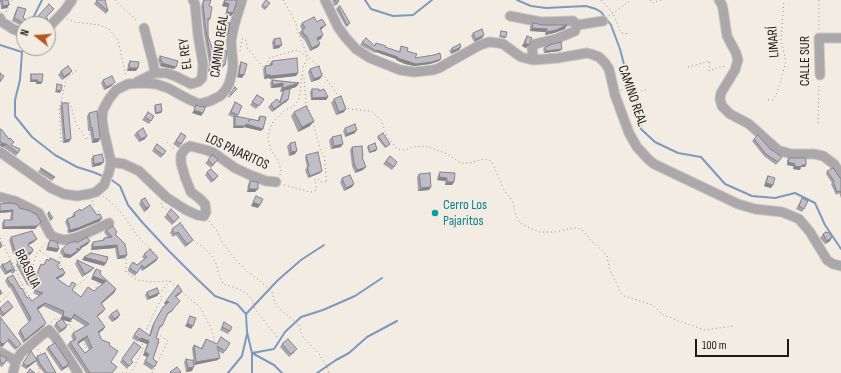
<!DOCTYPE html>
<html>
<head>
<meta charset="utf-8">
<style>
	body { margin:0 }
	#map { position:relative; width:841px; height:373px; overflow:hidden; background:#f2ece3; font-family:"Sofia Sans Condensed",sans-serif }
	canvas { display:block }
	.north { position:absolute; left:16px; top:16px; width:40px; height:40px; box-sizing:border-box; background:#f2ece3; border:1px solid #9d9892; border-radius:50%; rotate:287deg; font-size:11px; font-weight:700; line-height:16px; text-align:center; color:#1d1b18 }
	.north::after { content:''; display:block; margin:auto; width:14px; height:18px; background:#b95620; clip-path:polygon(50% 0,100% 100%,50% 72%,0 100%) }
	.scale { position:absolute; left:695px; top:339px; width:94px; height:18px; box-sizing:border-box; border:2px solid #1d1b18; border-top:0; padding-left:5px; font-size:12px; line-height:14px; white-space:nowrap; color:#1d1b18; -webkit-text-stroke:3px #f2ece3; paint-order:stroke }
</style>
</head>
<body>
<div id="map">
<canvas width="841" height="373"></canvas>
<div class="north">N</div>
<div class="scale">100 m</div>
</div>
<script>
const c = document.querySelector('canvas').getContext('2d');
c.lineJoin = 'round';
function toPath(rows) {
  const path = new Path2D();
  for (const r of rows) {
    path.moveTo(r[0], r[1]);
    for (let i = 2; i < r.length; i += 2) path.lineTo(r[i], r[i + 1]);
  }
  return path;
}
function strokePath(path, color, width, dash) {
  c.strokeStyle = color;
  c.lineWidth = width;
  c.lineCap = dash ? 'butt' : 'round';
  c.setLineDash(dash || []);
  c.stroke(path);
}
function fillPath(path, color) {
  c.fillStyle = color;
  c.fill(path, 'evenodd');
}
function label(font, color, halo, rows, align = 'center') {
  c.font = font + ' "Sofia Sans Condensed",sans-serif';
  c.lineWidth = 3.5;
  c.setLineDash([]);
  c.textBaseline = 'middle';
  c.strokeStyle = halo;
  c.fillStyle = color;
  for (const [text, x, y, turn = 0] of rows) {
    c.save();
    c.translate(x, y);
    c.rotate((+turn || 0) * Math.PI / 180);
    c.textAlign = isNaN(turn) ? turn : align;
    if (halo) c.strokeText(text, 0, 0);
    c.fillText(text, 0, 0);
    c.restore();
  }
}
const stream = toPath([
	[365,0,371,9,393,16,413,15,432,0],
	[517,0,531,6,546,8,586,6,596,9,601,12,611,25,620,49,627,76,636,97,641,129,655,142,678,153,701,157,725,184,752,196,775,198,795,193,815,203,825,225,841,249],
	[34,24,33,18,42,0],
	[0,45,22,52],
	[25,48,22,52,20,80,15,100,15,116,32,137,55,155,77,167,93,172,105,177],
	[109,178,120,186,128,205,142,222,168,250,193,275,215,296,237,304,246,314,247,332,252,353,274,365,282,373],
	[246,314,278,280,301,260,324,245],
	[228,373,242,356,247,334],
	[252,373,252,353,274,349,285,332,301,317,323,310,355,296,382,278],
	[317,373,336,360,349,353,367,337,397,321]
]);
const path = toPath([
	[115,0,138,22],
	[283,0,292,15,296,24,298,33,308,57],
	[601,0,613,13,621,33,629,34],
	[650,0,652,3,661,0],
	[819,0,819,29],
	[6,12,12,0],
	[609,16,631,0],
	[67,19,75,22,99,25,109,29,118,40,126,76],
	[240,51,242,39,246,40,247,48,263,67,264,67],
	[267,66,269,58,297,50,309,58,319,67],
	[688,67,710,61,709,71,723,66,726,69],
	[320,70,339,97],
	[302,75,304,77,306,103,312,118],
	[621,90,641,91,648,89],
	[768,100,773,100,777,93,786,62,781,40,784,0],
	[61,102,70,103,76,124,83,133,86,140,91,133],
	[345,106,349,109,371,111,381,120,387,136,397,149,404,150,414,147,426,146,447,154,461,163,470,163,483,159,489,160,493,164,503,188,507,195,510,197,513,203,516,216,520,223,530,228,539,232,555,232,573,228,578,228,583,231,587,235,591,241,602,250,607,256,610,270,621,293,624,296,653,305,663,315,704,330,734,326],
	[313,122,320,149,324,156,325,163,326,176,327,183],
	[818,123,819,83],
	[61,142,59,108,61,102,66,80,75,71,79,70],
	[167,142,175,150],
	[280,175,281,170,278,160,271,150,268,139,270,128,273,122,284,111,294,106,299,99,302,75,304,65,308,58],
	[284,185,303,190,305,191,312,192,315,191,316,189,316,184,314,180,318,179,321,182,327,182],
	[103,196,111,202,123,215,138,237,159,257],
	[161,203,163,208,170,211],
	[91,208,94,205,92,200],
	[94,211,98,211,102,219],
	[179,218,188,234],
	[209,221,217,231,222,242,236,260,248,272,259,280,272,292,275,303,284,313,292,319,299,325,303,337,320,355,327,366,329,373],
	[0,238,16,270,22,285,30,298],
	[191,238,194,241,204,248,213,257,217,266,218,272,223,284,239,289,247,294,253,301,255,309,277,337],
	[40,251,50,258,58,260],
	[126,255,126,272,137,280,151,282,170,281,177,287],
	[33,269,33,266,36,255,43,246,48,242],
	[60,270,60,254,62,248],
	[19,287,26,281],
	[0,290,5,295],
	[94,291,99,282],
	[73,292,75,288,89,275],
	[182,292,190,299,199,306,210,326,214,338,214,343],
	[0,302,12,291],
	[51,322,56,318,61,321],
	[64,322,76,331],
	[69,325,74,318],
	[145,333,158,305,162,298,159,294,170,281],
	[38,349,42,355],
	[82,350,86,348,83,340],
	[35,361,40,370,38,373],
	[122,373,131,373,143,349,142,342],
	[152,373,168,341,161,336,156,335]
]);
const minor = toPath([
	[325,0,338,27,346,38,356,49,370,58,400,70,414,72,433,70,439,68,480,45,489,42,498,43,503,44,521,57,529,59,534,60,558,58,587,53,591,54,599,57,605,63,609,69,615,95,629,133,637,147,648,159,654,164,738,204,755,209,782,212,799,219,810,232,827,260,833,264,841,266],
	[719,0,722,5,723,9,727,36,736,53,738,60,735,70,721,93,720,99,722,106,730,114,749,124,778,150,791,154,814,154,823,156,834,164,841,175],
	[510,16,541,22,573,21,577,25],
	[0,18,2,22,13,29,24,33],
	[48,28,65,10,72,0],
	[144,28,153,62,155,73],
	[534,60,532,49,535,44,556,39,575,31,577,25,603,21],
	[820,75,819,38,841,38],
	[137,82,155,73,166,73,175,76,191,84,198,82,202,78,203,64,198,35,195,4,193,0],
	[0,152,51,188,64,194,77,196,89,194,96,192,104,185,109,172,111,162,104,132,102,119,103,110,109,99,116,90,128,84,141,83,156,84,168,88,188,99,199,104,210,101,220,96,225,91,229,84,232,73,233,65,231,41,234,26,242,0],
	[111,162,124,164,139,171,166,197,186,210,197,215,204,216,206,212,205,204,199,198,191,192,185,177,181,163,181,155,185,149,190,146,206,150,214,153,235,168,250,175,266,181,276,182],
	[0,197,15,201,39,213,50,234,54,237,60,239,65,240,78,237,109,223],
	[0,352,16,361],
	[13,373,16,361,21,353,42,335,49,330,55,337,78,373]
]);
const wall = toPath([
	[0,0,8,0,9,5,7,8,1,9],
	[97,0,108,11,106,14,94,4],
	[203,0,211,0,209,6,210,19,208,22,208,36,212,48,222,68,214,66,212,71,208,72,209,63,204,34,201,7],
	[224,0,237,0,233,13,231,16,225,15,227,7,222,6],
	[266,0,270,3,265,10,261,7],
	[332,0,338,0,339,1,337,5,334,6],
	[18,7,23,18,32,24,24,24,24,27,12,21,16,10],
	[338,7,350,23,348,26,346,27,336,9],
	[54,9,46,18,48,19,44,24,39,24,34,21,39,15],
	[223,21,228,34,226,37,218,35,220,24],
	[317,22,323,28,321,30,321,39,318,40,320,44,318,47,310,51,304,39,303,39,299,33,302,30,300,26,302,23],
	[533,23,543,25,567,25,565,29,554,33,545,35,545,32,530,31,530,26],
	[473,33,484,35,482,38,474,42,471,36],
	[527,36,526,48,522,46,525,39],
	[274,39,279,48,273,49,272,42],
	[362,42,374,46,385,47,399,52,400,48,401,46,415,58,439,61,430,64,414,66,405,64,396,60,396,59,376,52,375,53,360,45],
	[549,45,560,51,544,53,543,49,545,47,548,46],
	[461,47,459,50,451,54,449,51,452,48],
	[160,56,174,69,160,66,158,59],
	[130,61,136,71,127,71,128,64],
	[272,61,298,73,296,76,269,79,269,78,264,79,263,69,265,66,270,65,269,64],
	[241,62,242,78,237,77,239,66],
	[310,69,320,79,311,82,308,72],
	[61,71,70,74,62,80,58,75],
	[31,74,42,82,41,84,36,84,36,82,30,82,30,75],
	[103,80,115,82,110,87,104,90,101,83],
	[272,80,299,83,296,87,287,90,285,103,284,103,272,112,268,107,271,104,279,102,282,93,284,91,280,92,281,87,271,88,270,83],
	[235,87,237,89,229,98,228,97],
	[312,89,319,91,328,97,326,100,311,100,310,92],
	[257,95,264,99,256,109,250,105],
	[334,99,344,112,336,115,331,103],
	[235,102,242,106,237,116,248,122,258,120,258,118,260,116,261,131,244,127,243,128,233,128,233,117,228,115],
	[62,103,69,142,63,143,60,107],
	[155,105,162,111,161,113,155,114,154,107],
	[148,112,154,116,149,124,142,120],
	[294,112,310,126,298,132,291,116],
	[89,113,100,139,98,142,92,143,90,131,88,131,87,116],
	[345,128,355,133,345,137,343,131],
	[0,129,12,146,18,153,16,156,3,147,0,146],
	[137,132,145,139,139,142,134,135],
	[181,133,186,136,179,148,173,144],
	[378,136,389,145,385,148,377,138],
	[332,137,341,147,331,149,329,140],
	[754,139,772,151,782,157,776,165,764,156,752,141],
	[290,143,295,154,289,156,287,146],
	[157,144,166,151,161,158,152,151],
	[368,146,376,151,369,153,367,147],
	[352,147,363,158,363,170,355,173,352,166,350,150],
	[306,155,320,173,308,178,305,170,307,167,305,158],
	[93,156,101,165,92,167,91,159],
	[390,156,397,162,392,170,383,164],
	[789,158,805,167,801,167,800,170,793,169,793,166,787,165,787,160],
	[208,160,216,162,211,168,205,163],
	[41,168,55,177,52,181,38,172],
	[827,171,841,178,841,198,839,193,836,195,831,184,832,183,826,174],
	[207,172,218,176,215,180,211,183,205,175],
	[440,172,454,182,452,185,445,185,445,181,437,180,438,175],
	[419,174,431,187,429,190,418,191,417,177],
	[768,176,771,188,764,186,766,179],
	[342,178,354,184,352,187,344,191,340,182],
	[250,181,255,192,247,192,248,184],
	[802,198,804,209,802,212,796,209],
	[141,200,148,209,144,212,139,204],
	[19,208,39,225,35,229,2,229,2,223,4,220,10,220,11,212,0,213],
	[81,211,100,221,76,231,68,233,67,230,68,229,65,222,67,219,72,217,72,216,74,213],
	[48,213,52,220,50,221,47,214],
	[167,214,177,220,172,225,164,217],
	[180,223,190,243,185,247,176,235,173,237,170,233,172,229],
	[106,230,117,232,116,234,127,255,125,258,117,259,115,248,91,250,91,245,93,242,102,241,104,238,108,238,104,232],
	[827,233,832,237,830,241,825,244,820,238,823,234],
	[11,237,34,242,28,245,31,254,28,256,36,276,39,267,41,264,43,265,47,259,49,260,50,258,58,266,60,270,65,273,63,276,57,279,81,297,94,291,102,284,91,279,94,272,96,269,100,274,116,289,114,293,101,304,103,312,97,317,105,327,103,330,99,333,102,340,109,345,111,362,117,367,112,373,86,373,67,345,70,342,73,340,71,336,73,333,85,326,72,318,70,322,63,320,67,326,65,329,59,333,54,326,56,323,62,319,60,319,62,315,43,306,38,310,44,326,23,343,18,333,20,330,29,322,28,321,10,287,9,288,5,281,7,278,21,289,27,298,32,301,39,296,33,293,35,289,27,285,16,265,17,263,15,254,13,254,9,240],
	[84,340,89,350,85,353,78,345,79,343],
	[50,240,57,252,46,250,48,243],
	[77,243,88,244,81,248,81,249,78,252,70,258,63,257,60,251,62,249],
	[144,254,158,258,156,261,142,271,140,268,135,276,128,271,128,269,133,262,137,265,144,259,142,257],
	[77,260,91,271,82,277,75,264],
	[2,264,15,271,13,274,10,272,5,275,0,267],
	[147,292,159,293,157,296,147,300,145,295],
	[180,294,176,297,178,303,173,309,171,312,167,315,162,326,159,329,156,338,158,344,153,359,157,362,152,370,143,364,147,357,143,355,147,344,139,341,138,342,132,338,139,328,149,336,152,326,161,310,163,307,166,305,164,303],
	[0,308,10,310,2,317,0,315],
	[111,314,118,318,112,322,108,317],
	[0,317,21,344,15,350,7,341,2,347,0,346],
	[224,322,230,331,228,334,220,330],
	[206,339,216,344,230,343,223,354,218,351,218,360,194,365,192,348,194,345,201,348],
	[134,342,130,365,127,369,120,362],
	[282,344,295,352,289,357,280,347],
	[48,347,67,367,61,371,46,349],
	[31,351,36,358,37,356,56,373,44,373,38,366,36,361,35,362,26,369,21,366],
	[0,355,4,364,2,367,0,366],
	[186,359,190,360,192,371,186,372,184,362]
]);
const shadedWall = toPath([
	[224,2,229,4,227,7,222,6],
	[9,5,7,8,1,9,3,6],
	[227,12,233,13,231,16,225,15],
	[326,25,323,28,318,31,320,28],
	[567,25,565,29,554,33,545,35,547,32],
	[532,28,547,29,545,32,530,31],
	[220,32,228,34,226,37,218,35],
	[323,35,321,39,315,41,317,38],
	[484,35,482,38,474,42,476,39],
	[500,36,506,37,505,38,499,37],
	[525,43,529,45,526,48,522,46],
	[320,44,318,47,310,51,312,48],
	[282,45,279,48,273,49,275,46],
	[461,47,459,50,451,54,453,51],
	[562,49,560,51,544,53,546,51],
	[377,50,398,57,396,59,376,52],
	[397,58,441,59,439,61,430,64,414,66,405,64,396,60],
	[162,63,176,67,174,69,160,66],
	[213,63,225,65,222,68,211,66],
	[129,68,138,68,136,71,127,71],
	[214,68,212,71,208,72,211,69],
	[72,71,70,74,62,80,64,77],
	[298,73,296,76,269,79,271,76],
	[239,74,244,75,242,78,237,77],
	[266,75,271,75,269,78,264,79],
	[322,76,320,79,311,82,314,79],
	[31,80,38,80,36,82,30,82],
	[37,82,42,82,41,84,36,84],
	[115,82,110,87,104,90,106,87],
	[283,83,281,87,271,88,273,85],
	[299,83,296,87,280,92,283,88],
	[56,90,61,91,60,93,55,92],
	[328,97,326,100,311,100,312,98],
	[286,100,288,100,285,103,284,103,272,112,274,109],
	[346,109,344,112,336,115,339,112],
	[194,110,203,113,201,116,192,113],
	[162,111,161,113,155,114,156,113],
	[314,121,310,126,298,132,302,127],
	[246,124,263,129,261,131,244,127],
	[235,126,245,126,243,128,233,128],
	[357,130,355,133,345,137,347,134],
	[147,136,145,139,139,142,141,139],
	[71,139,69,142,63,143,65,140],
	[94,139,100,139,98,142,92,143],
	[2,143,6,144,3,147,0,146],
	[343,144,341,147,331,149,334,146],
	[377,149,376,151,369,153,370,152],
	[297,151,295,154,289,156,291,152],
	[104,162,101,165,92,167,94,164],
	[788,162,795,164,793,166,787,165],
	[802,165,806,165,805,167,801,167,800,170,793,169,794,166],
	[366,167,363,170,355,173,357,170],
	[322,171,320,173,308,178,310,176],
	[439,177,447,178,445,181,437,180],
	[447,182,454,182,452,185,445,185],
	[766,183,773,185,771,188,764,186],
	[354,184,352,187,344,191,346,188],
	[431,187,429,190,418,191,421,188],
	[249,189,258,189,255,192,247,192],
	[253,202,260,205,258,208,251,206],
	[150,206,148,209,144,212,146,208],
	[13,210,11,212,0,213,0,211],
	[102,218,100,221,76,231,68,233,70,230],
	[41,222,35,229,2,229,4,227],
	[832,237,830,241,825,244,827,241],
	[37,239,34,242,27,246,29,243],
	[193,240,190,243,185,247,187,244],
	[90,241,88,244,80,249,81,249,78,252,70,258,63,257,65,254,80,247],
	[117,245,115,248,91,250,93,247],
	[48,247,59,249,57,252,46,250],
	[15,251,17,251,15,254,13,254],
	[33,251,31,254,25,257,27,254],
	[127,255,125,258,117,259,119,256],
	[84,257,106,263,104,266,82,260],
	[158,258,156,261,142,271,144,268],
	[94,268,91,271,82,277,85,274],
	[12,269,10,272,5,275,7,272],
	[65,273,63,276,54,281,56,278],
	[93,276,106,281,103,284,91,279],
	[116,289,114,293,99,306,101,303],
	[182,291,180,294,173,299,175,296],
	[159,293,157,296,147,300,149,297],
	[166,301,169,302,167,305,164,303],
	[45,303,43,306,35,311,37,308],
	[13,307,10,310,2,317,4,314],
	[105,309,103,312,94,319,97,316],
	[120,315,118,318,112,322,114,319],
	[63,316,72,319,70,322,60,319],
	[46,323,44,326,23,343,25,340],
	[187,323,193,326,191,329,185,326],
	[67,326,65,329,59,333,61,330],
	[105,327,103,330,96,335,98,332],
	[87,336,84,340,76,345,78,342],
	[141,338,149,341,147,344,139,341],
	[9,339,2,347,0,346,1,343],
	[145,352,149,354,147,357,143,355],
	[220,358,218,360,194,365,196,362],
	[37,360,35,362,26,369,27,366],
	[69,364,67,367,61,371,63,368],
	[194,367,192,371,186,372,188,368]
]);
const building = toPath([
	[0,0,8,0,9,5,3,6,2,1,0,1,0,0],
	[97,0,105,0,108,11,96,1,97,0],
	[204,0,211,0,209,6,212,7,210,19,208,18,208,36,212,48,227,51,225,65,213,63,214,68,211,69,211,60,206,31,203,4,204,0],
	[225,0,237,0,233,13,227,12,229,4,224,2,225,0],
	[266,0,270,3,266,8,262,5,266,0],
	[335,0,338,0,339,1,337,3,335,0],
	[49,4,54,9,46,17,48,19,45,23,37,18,39,15,49,4],
	[340,6,350,23,347,25,338,7,340,6],
	[18,7,26,9,23,18,32,23,32,24,26,24,14,18,18,7],
	[314,17,317,22,322,19,326,25,320,28,323,35,317,38,320,44,312,48,306,35,305,36,302,30,305,28,302,23,314,17],
	[223,21,230,23,228,34,220,32,223,21],
	[533,23,543,25,567,25,556,30,547,32,547,29,532,28,533,23],
	[482,29,484,35,476,39,473,33,482,29],
	[501,31,507,32,506,37,500,36,501,31],
	[527,36,532,38,529,45,525,43,527,36],
	[280,38,282,45,275,46,274,39,280,38],
	[366,38,375,46,376,43,386,46,385,47,400,52,401,46,408,48,407,51,417,54,415,58,434,55,440,53,441,59,432,62,416,64,407,61,397,58,398,57,377,50,376,51,362,42,366,38],
	[561,42,562,49,546,51,545,47,549,46,549,45,561,42],
	[460,44,461,47,453,51,452,48,460,44],
	[160,56,178,61,176,67,162,63,160,56],
	[297,58,298,73,271,76,271,75,266,75,265,66,272,65,272,61,297,58],
	[130,61,139,62,138,68,129,68,130,61],
	[241,62,247,64,244,75,239,74,241,62],
	[68,66,72,71,64,77,61,71,68,66],
	[319,66,322,76,314,79,310,69,319,66],
	[0,73,4,76,0,82,0,73],
	[31,74,43,74,42,82,37,82,38,80,31,80,31,74],
	[112,76,115,82,113,84,106,87,103,80,112,76],
	[272,80,299,83,283,88,283,83,273,85,272,80],
	[57,84,62,85,61,91,56,90,57,84],
	[235,87,237,89,231,95,230,94,235,87],
	[290,89,288,100,286,100,274,109,271,104,277,99,280,103,284,90,290,89],
	[312,89,319,89,319,91,324,89,328,97,312,98,312,89],
	[257,95,264,99,259,106,252,102,257,95],
	[341,96,346,109,339,112,334,99,341,96],
	[235,102,242,106,238,115,231,112,235,102],
	[62,103,68,103,71,139,65,140,62,103],
	[161,104,162,111,156,113,155,105,161,104],
	[196,105,202,107,206,106,203,113,194,110,196,105],
	[306,106,314,121,302,127,294,112,306,106],
	[97,111,100,139,94,139,92,127,91,128,89,113,97,111],
	[148,112,154,116,151,121,145,117,148,112],
	[235,116,250,119,248,122,251,119,259,121,260,116,266,117,263,129,246,124,245,126,235,126,235,116],
	[355,124,357,130,347,134,345,128,355,124],
	[143,128,147,136,141,139,137,132,143,128],
	[0,129,2,130,9,139,10,138,14,142,11,145,20,149,18,153,6,144,2,143,0,141,0,129],
	[181,133,186,136,181,144,176,141,181,133],
	[383,133,390,144,386,147,378,136,383,133],
	[341,135,343,144,334,146,332,137,341,135],
	[758,135,772,151,772,150,782,157,778,162,766,154,754,139,758,135],
	[295,142,297,151,291,152,290,143,295,142],
	[375,143,377,149,370,152,368,146,375,143],
	[157,144,166,151,163,155,154,148,157,144],
	[362,146,363,156,362,157,366,167,357,170,354,163,352,147,362,146],
	[318,152,322,171,310,176,307,167,309,166,306,155,318,152],
	[102,154,104,162,94,164,93,156,102,154],
	[212,155,218,159,213,165,208,160,212,155],
	[390,156,397,162,394,167,386,161,390,156],
	[789,158,805,158,806,159,806,165,802,165,801,167,794,166,795,164,788,162,789,158],
	[41,168,55,177,54,178,41,169,41,168],
	[833,168,840,178,841,178,841,193,840,191,837,192,833,181,834,181,827,171,833,168],
	[211,169,218,176,213,180,207,172,211,169],
	[440,172,455,173,454,182,447,182,447,178,439,177,440,172],
	[430,173,431,187,421,188,419,174,430,173],
	[350,175,354,184,346,188,342,178,350,175],
	[768,176,775,178,773,185,766,183,768,176],
	[250,181,258,182,258,189,249,189,250,181],
	[256,196,263,199,260,205,253,202,256,196],
	[145,198,150,206,146,208,141,200,145,198],
	[802,198,808,201,804,209,799,206,802,198],
	[9,203,16,204,19,206,19,208,30,211,37,215,41,222,37,226,4,227,4,220,12,220,13,210,0,211,0,204,9,203],
	[90,205,97,215,100,214,102,218,78,228,70,230,69,227,70,227,67,219,75,216,74,213,80,209,81,211,90,205],
	[171,209,179,217,174,222,167,214,171,209],
	[49,212,53,218,51,219,48,213,49,212],
	[180,223,193,240,187,244,178,232,175,234,172,229,180,223],
	[113,226,117,232,115,234,125,244,127,255,119,256,117,245,93,247,93,242,104,240,104,238,112,237,106,230,113,226],
	[32,231,37,239,29,243,28,246,32,248,33,251,27,254,36,277,41,264,44,265,47,259,49,261,50,258,60,263,57,265,60,270,62,268,65,273,56,278,69,287,72,282,76,284,72,290,81,297,88,287,94,291,106,281,93,276,96,269,101,271,100,274,116,289,101,303,105,309,97,316,105,327,98,332,102,340,110,343,109,345,118,351,111,362,117,367,112,373,90,373,70,342,76,339,73,333,89,324,74,314,72,319,63,316,64,311,45,303,37,308,46,323,25,340,20,330,31,320,30,318,31,318,12,284,11,285,7,278,13,275,21,289,22,288,27,298,29,297,32,301,43,293,35,290,37,286,29,282,18,262,19,261,17,251,15,251,11,237,32,231],
	[87,336,92,348,85,353,78,344,79,344,78,342,87,336],
	[826,232,827,233,829,232,832,237,827,241,823,234,826,232],
	[87,237,90,241,80,247,81,249,76,249,79,250,71,255,65,254,62,249,69,243,76,241,77,243,87,237],
	[50,240,57,242,59,249,48,247,50,240],
	[0,242,2,246,0,248,0,242],
	[150,249,158,258,144,268,142,265,137,273,130,268,130,266,133,262,137,265,147,257,144,254,150,249],
	[91,253,108,257,106,263,84,257,91,253],
	[77,260,94,268,85,274,77,260],
	[10,261,15,271,12,269,7,272,2,264,5,264,10,261],
	[178,285,182,291,175,296,180,301,173,309,173,310,168,313,162,326,160,326,156,338,159,339,158,342,159,342,158,344,157,344,158,344,153,359,157,362,154,367,145,361,149,354,145,352,149,341,141,338,140,339,134,335,139,328,150,336,154,323,163,307,169,302,166,301,178,285],
	[157,288,159,293,149,297,147,292,157,288],
	[0,290,2,293,0,295,0,290],
	[8,301,13,307,4,314,0,309,0,308,8,301],
	[117,310,120,315,114,319,111,314,117,310],
	[190,316,196,318,193,326,187,323,190,316],
	[0,317,21,344,17,348,9,339,4,344,1,343,0,342,0,317],
	[62,319,67,326,61,330,56,323,62,319],
	[224,322,232,327,230,331,222,327,224,322],
	[221,337,230,343,225,351,217,346,220,358,196,362,194,345,202,349,206,339,217,344,221,337],
	[288,339,297,349,291,354,282,344,288,339],
	[134,342,141,347,131,360,133,362,129,366,122,359,134,342],
	[55,343,69,364,63,368,48,347,55,343],
	[31,351,37,360,27,366,23,363,31,351],
	[45,353,56,373,47,373,40,364,37,356,45,353],
	[0,355,7,358,4,364,0,361,0,355],
	[186,359,190,360,193,360,194,367,188,368,186,359],
	[177,367,181,372,179,373,171,373,170,372,177,367],
	[30,369,35,373,27,373,30,369]
]);
const markers = [
	[435,213,4,"#0f9aa8"]
];
const streetNames = [
	["LIMARÍ",774,42,-94],
	["CAMINO REAL",220,46,-82],
	["EL REY",186,54,-97],
	["CALLE SUR",805,61,-90],
	["CAMINO REAL",632,96,71],
	["LOS PAJARITOS",237,152,25],
	["BRASILIA",27,269,64]
];
const cultureNames = [
	["Cerro Los",443,205],
	["Pajaritos",443,221]
];
strokePath(stream, '#7d9abe', 2);
strokePath(minor, '#ccc6be', 11);
strokePath(path, '#918d87', 1, [1, 3]);
strokePath(minor, '#aba8ab', 9);
fillPath(wall, '#a4a3aa');
fillPath(shadedWall, '#86848b');
fillPath(building, '#bfbdc6');
strokePath(building, '#86848b', 1);
for (const [x, y, r, color] of markers) {
  const dot = new Path2D();
  dot.arc(x, y, r, 0, 2 * Math.PI);
  c.fillStyle = color;
  c.fill(dot);
  strokePath(dot, '#f2ece3', 1.5);
}
label('14px', '#1d1b18', '#f2ece3', streetNames);
label('14px', '#0d838f', '#f2ece3', cultureNames, 'left');
</script>
</body>
</html>
